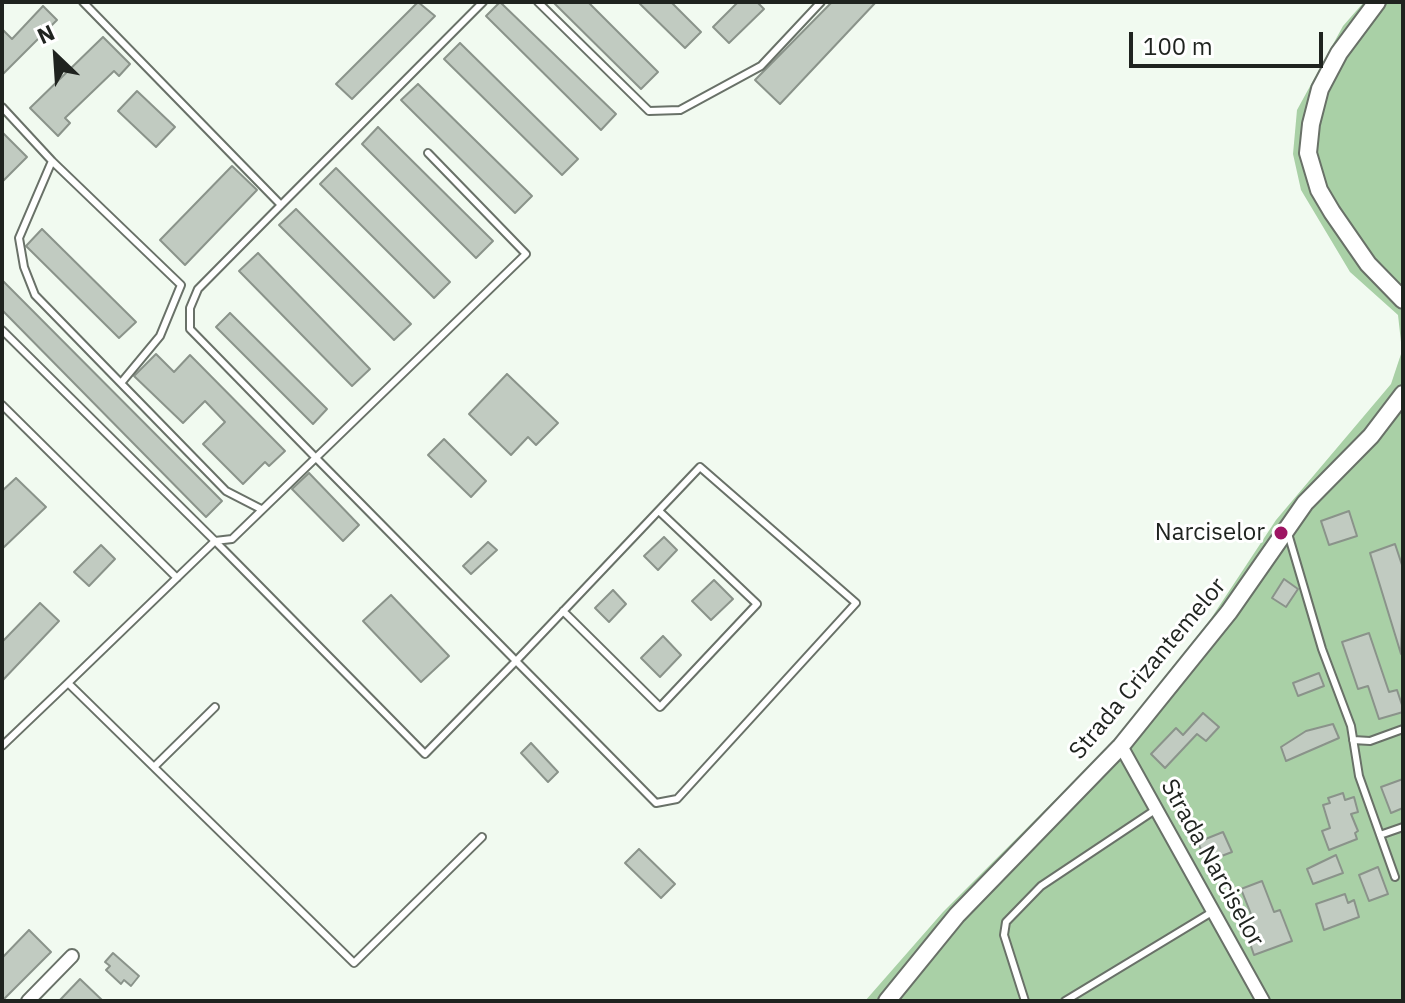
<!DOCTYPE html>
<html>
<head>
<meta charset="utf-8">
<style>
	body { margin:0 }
	#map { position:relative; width:1405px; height:1003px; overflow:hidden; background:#f1faf0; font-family:"IBM Plex Sans",sans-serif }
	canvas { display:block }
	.frame { position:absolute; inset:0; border:4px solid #1f231f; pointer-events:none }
	.north { position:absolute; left:16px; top:16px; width:80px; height:80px; -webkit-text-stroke:6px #fff; paint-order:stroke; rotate:335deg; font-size:22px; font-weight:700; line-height:32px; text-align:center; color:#1f231f }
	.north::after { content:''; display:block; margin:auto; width:28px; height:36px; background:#1f231f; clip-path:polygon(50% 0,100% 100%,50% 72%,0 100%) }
	.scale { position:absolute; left:1129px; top:32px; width:194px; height:36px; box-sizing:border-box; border:4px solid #1f231f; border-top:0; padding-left:10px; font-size:24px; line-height:28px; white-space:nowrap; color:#1f231f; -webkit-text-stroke:6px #fff; paint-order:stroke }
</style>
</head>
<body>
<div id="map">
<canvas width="1405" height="1003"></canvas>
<div class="frame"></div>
<div class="north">N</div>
<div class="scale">100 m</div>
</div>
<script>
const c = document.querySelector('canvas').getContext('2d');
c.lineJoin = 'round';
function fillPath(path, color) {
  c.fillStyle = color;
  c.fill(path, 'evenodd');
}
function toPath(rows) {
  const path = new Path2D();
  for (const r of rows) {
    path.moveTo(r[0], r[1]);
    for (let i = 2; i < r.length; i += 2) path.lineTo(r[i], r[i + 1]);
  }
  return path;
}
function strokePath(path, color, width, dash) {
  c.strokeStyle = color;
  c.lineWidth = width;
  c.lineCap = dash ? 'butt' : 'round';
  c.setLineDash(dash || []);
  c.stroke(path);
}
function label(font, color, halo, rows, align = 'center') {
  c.font = font + ' "IBM Plex Sans",sans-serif';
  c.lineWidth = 6;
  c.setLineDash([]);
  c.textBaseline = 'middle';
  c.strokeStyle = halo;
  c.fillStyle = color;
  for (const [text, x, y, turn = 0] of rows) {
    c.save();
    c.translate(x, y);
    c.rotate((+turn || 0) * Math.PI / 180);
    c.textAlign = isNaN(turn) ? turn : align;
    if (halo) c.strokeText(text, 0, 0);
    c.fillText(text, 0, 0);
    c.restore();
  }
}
const green = toPath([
	[1364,2,1403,2,1403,1001,865,1001,943,912,1111,744,1210,620,1276,520,1391,384,1402,351,1398,315,1350,272,1301,190,1293,154,1297,110,1343,26]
]);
const building = toPath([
	[418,2,435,16,352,99,336,84,418,2],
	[500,2,616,114,601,130,486,16,500,2],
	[553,2,588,2,658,72,641,89,553,2],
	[638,2,671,2,701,32,685,48,638,2],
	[738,2,757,2,764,9,729,43,713,27,738,2],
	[832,2,876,2,780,104,755,80,832,2],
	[43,6,57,20,2,75,2,29,12,39,43,6],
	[103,37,130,64,119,76,114,71,65,118,70,123,58,136,30,108,103,37],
	[460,43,578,159,562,175,444,59,460,43],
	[418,84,532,196,515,213,401,100,418,84],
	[137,91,175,127,156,147,118,111,137,91],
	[378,127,493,241,476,258,362,144,378,127],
	[2,132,27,157,2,182,2,132],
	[232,166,257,190,185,265,160,240,232,166],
	[336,168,450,282,434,298,320,184,336,168],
	[296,209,411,324,394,340,279,225,296,209],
	[42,229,136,322,119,338,26,246,42,229],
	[258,253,370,369,352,386,239,271,258,253],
	[2,280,222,501,206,517,2,310,2,280],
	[230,313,327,409,313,424,216,327,230,313],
	[156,354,174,372,190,355,285,451,269,466,265,462,243,484,203,444,225,422,205,401,183,423,134,376,156,354],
	[507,374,558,423,536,445,528,437,511,455,469,414,507,374],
	[444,439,486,481,471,497,428,455,444,439],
	[309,473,359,525,343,541,292,489,309,473],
	[16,478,46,507,2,549,2,491,16,478],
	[1349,511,1357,536,1329,545,1321,521,1349,511],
	[664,537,677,550,658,570,644,556,664,537],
	[488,542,497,550,471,574,463,566,488,542],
	[1395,544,1403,568,1401,654,1370,553,1395,544],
	[101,545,115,559,89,586,74,572,101,545],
	[1284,579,1298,589,1286,607,1272,598,1284,579],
	[714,580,733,599,711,620,692,601,714,580],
	[613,590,626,604,609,622,595,608,613,590],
	[391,595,449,656,421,682,363,621,391,595],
	[40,603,59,621,2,681,2,642,40,603],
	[1369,633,1389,692,1397,690,1403,708,1403,712,1379,719,1368,686,1358,689,1342,642,1369,633],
	[663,636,681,655,660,677,641,658,663,636],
	[1319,673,1324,686,1298,696,1293,683,1319,673],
	[1203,713,1219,727,1206,741,1197,734,1165,768,1151,754,1176,728,1183,735,1203,713],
	[1333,724,1339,738,1286,761,1281,747,1306,731,1333,724],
	[531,743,558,772,548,782,521,753,531,743],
	[1403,779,1403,808,1391,813,1381,787,1403,779],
	[1343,793,1345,800,1354,797,1358,812,1351,814,1358,831,1355,833,1357,839,1329,850,1322,831,1330,828,1323,805,1330,803,1328,798,1343,793],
	[1223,832,1232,852,1206,862,1198,842,1223,832],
	[639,849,675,884,661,898,625,863,639,849],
	[1336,855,1343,873,1313,884,1307,869,1336,855],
	[1378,867,1388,894,1369,901,1359,875,1378,867],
	[1262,881,1274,912,1280,910,1292,941,1254,955,1243,923,1253,919,1241,889,1262,881],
	[1345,894,1348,903,1354,900,1359,917,1324,930,1316,904,1345,894],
	[29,930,51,952,2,1001,2,958,29,930],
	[113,953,139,976,131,986,124,980,121,984,106,970,110,966,105,962,113,953],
	[80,979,103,1001,59,1001,80,979]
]);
const lane = toPath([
	[83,2,281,205,483,2],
	[538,2,649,111,680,110,761,66,821,2],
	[2,107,52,161,19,238,24,267,35,295,226,491,261,509],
	[52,161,181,285,160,336,121,383],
	[2,330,215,541,68,683,354,963,482,837],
	[2,405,177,578],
	[1287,530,1322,649,1351,726,1359,776,1395,877],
	[215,541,425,754,516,661,700,467,856,603,677,799,656,803,516,661,314,456,190,329,190,308,198,289,281,205],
	[215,541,232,539,526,254,428,153],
	[563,611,660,707,757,604,659,511],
	[1353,740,1370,741,1403,729],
	[2,746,68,683],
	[154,767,215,707],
	[1380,835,1403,827],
	[1025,1001,1004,935,1006,922,1041,886,1158,808],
	[1065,1001,1212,912]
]);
const street = toPath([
	[1121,746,1263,1001],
	[28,1001,72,956]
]);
const secondary = toPath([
	[1377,2,1339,53,1320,89,1311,124,1308,153,1319,190,1332,212,1368,264,1403,300],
	[887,1001,957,915,1121,746,1229,612,1305,503,1371,436,1403,394]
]);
const markers = [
	[1281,533,8,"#9e1563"]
];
const poiNames = [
	["Narciselor",1265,533]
];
const streetNames = [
	["Strada Crizantemelor",1148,669,-50],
	["Strada Narciselor",1212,863,61]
];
fillPath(green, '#a9d0a6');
fillPath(building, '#c1cbc1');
strokePath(building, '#8a938a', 2);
strokePath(lane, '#697168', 10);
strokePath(street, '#697168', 16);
strokePath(secondary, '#697168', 20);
strokePath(lane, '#fff', 6);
strokePath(street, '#fff', 12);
strokePath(secondary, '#fff', 16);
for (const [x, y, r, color] of markers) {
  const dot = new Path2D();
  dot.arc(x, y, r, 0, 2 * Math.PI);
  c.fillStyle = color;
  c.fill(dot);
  strokePath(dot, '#fff', 3);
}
label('24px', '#1f231f', '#fff', poiNames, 'right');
label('24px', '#1f231f', '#fff', streetNames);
</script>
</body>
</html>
